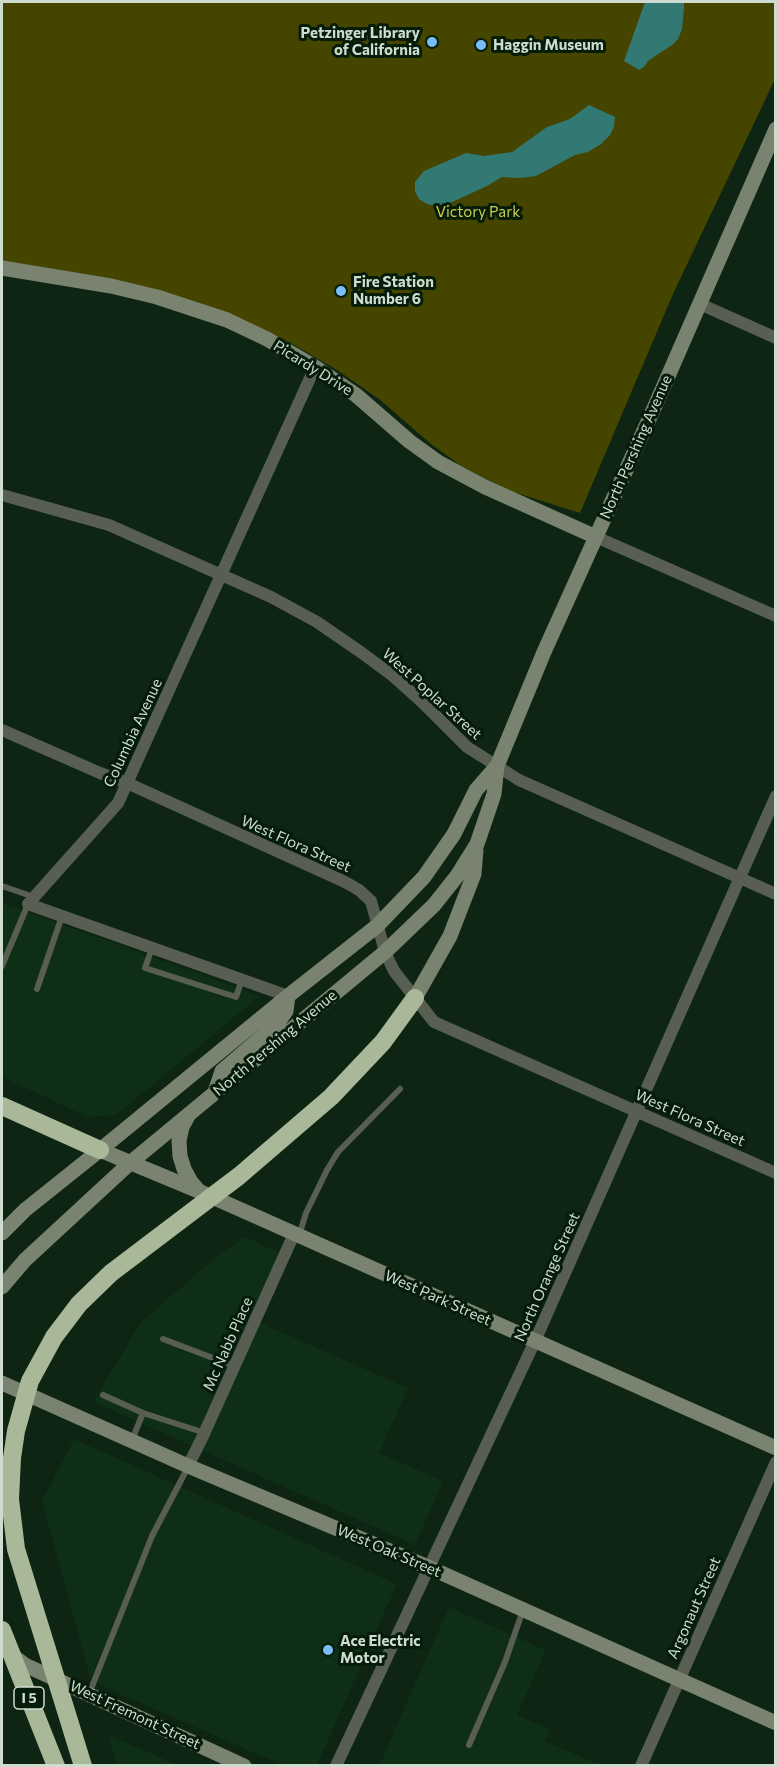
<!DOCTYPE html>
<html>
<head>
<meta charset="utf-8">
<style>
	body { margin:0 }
	#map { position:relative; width:777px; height:1767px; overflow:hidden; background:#0d2512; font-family:Commissioner,sans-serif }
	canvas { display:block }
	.frame { position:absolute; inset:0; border:3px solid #cddccf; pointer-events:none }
</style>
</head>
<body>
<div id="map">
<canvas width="777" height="1767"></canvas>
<div class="frame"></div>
</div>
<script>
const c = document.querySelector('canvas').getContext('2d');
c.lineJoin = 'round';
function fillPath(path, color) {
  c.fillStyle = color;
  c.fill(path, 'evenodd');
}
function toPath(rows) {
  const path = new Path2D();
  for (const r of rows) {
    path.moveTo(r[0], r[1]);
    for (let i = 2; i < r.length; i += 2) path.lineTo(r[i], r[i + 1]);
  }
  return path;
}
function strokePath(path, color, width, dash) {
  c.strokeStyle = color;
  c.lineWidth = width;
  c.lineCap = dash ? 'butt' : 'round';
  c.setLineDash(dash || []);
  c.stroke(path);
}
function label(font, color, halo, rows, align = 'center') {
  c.font = font + ' Commissioner,sans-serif';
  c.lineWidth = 6;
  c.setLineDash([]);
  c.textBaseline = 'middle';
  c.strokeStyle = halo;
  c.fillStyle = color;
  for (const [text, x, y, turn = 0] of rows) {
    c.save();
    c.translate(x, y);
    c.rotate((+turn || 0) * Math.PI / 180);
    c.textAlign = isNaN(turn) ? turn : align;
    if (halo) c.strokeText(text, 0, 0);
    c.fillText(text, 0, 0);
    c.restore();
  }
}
const built = toPath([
	[2,903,260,996,116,1115,88,1117,2,1077],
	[245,1237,284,1255,256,1321,408,1388,379,1453,443,1481,415,1545,93,1402,141,1322,221,1253],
	[74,1439,397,1584,317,1765,282,1765,106,1688,90,1677,42,1501],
	[449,1607,546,1650,517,1715,550,1729,545,1741,600,1765,379,1766],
	[108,1735,178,1765,117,1765]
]);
const green = toPath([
	[2,2,775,2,775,79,673,294,580,513,507,490,460,465,431,444,379,399,337,370,289,342,249,324,2,264]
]);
const water = toPath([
	[645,2,684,2,684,9,682,29,678,39,672,45,648,61,644,67,639,70,624,61],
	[589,105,615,117,614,127,610,135,601,144,588,152,575,155,536,176,519,178,502,177,487,186,450,203,436,206,427,204,419,199,415,191,415,182,424,171,466,153,484,156,512,152,547,127,570,119]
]);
const lane = toPath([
	[2,886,34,897],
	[152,948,145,968,236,997,242,979],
	[2,966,28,904],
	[37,989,62,916],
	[299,1236,306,1213,327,1170,338,1152,400,1089],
	[163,1339,234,1366],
	[103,1395,143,1413,132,1440],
	[143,1413,205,1433],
	[89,1694,152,1536,188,1467],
	[469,1745,505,1662,523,1610]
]);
const street = toPath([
	[700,304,776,338],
	[2,495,109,525,271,597,317,622,362,653,393,676,422,702,467,747,519,780,776,894],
	[596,537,776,616],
	[2,730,100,773,127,783,345,882,359,890,371,901,385,952,394,971,434,1022,776,1173],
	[288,996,28,904,118,803,315,367],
	[188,1466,203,1436,294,1234],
	[336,1766,535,1341,776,796],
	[641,1766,776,1462]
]);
const secondary = toPath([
	[2,268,111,286,157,297,227,320,267,339,315,367,356,395,409,441,438,462,485,487,596,537],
	[415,998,450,936,474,874,476,850],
	[215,1092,222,1071,277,1024,286,1011,288,996],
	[188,1116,182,1127,179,1141,180,1156,184,1169,191,1182,198,1190],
	[100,1150,201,1192,776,1448],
	[2,1233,25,1210,100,1150,288,996,377,926,424,877,454,834,476,790,497,766],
	[2,1287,25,1260,130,1163,385,952,434,905,457,876,477,844,494,794,497,766,544,652,655,406,776,129],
	[2,1383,188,1466,428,1567,776,1723],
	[9,1653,25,1665,244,1766]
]);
const highway = toPath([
	[2,1106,100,1150],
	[2,1630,56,1766],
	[83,1766,16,1549,10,1499,12,1458,16,1431,30,1381,54,1337,79,1304,111,1273,239,1176,331,1097,383,1042,415,998]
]);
const markers = [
	[432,42,6,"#7abef8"],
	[481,45,6,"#7abef8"],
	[341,291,6,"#7abef8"],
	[328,1650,6,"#7abef8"]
];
const shields = [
	[29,1698,30]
];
const shieldNames = [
	["I 5",29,1698]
];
const poiNames = [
	["Petzinger Library",420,33,"right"],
	["of California",420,50,"right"],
	["Haggin Museum",493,45],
	["Fire Station",353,282],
	["Number 6",353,299],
	["Ace Electric",340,1641],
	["Motor",340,1658]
];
const parkNames = [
	["Victory Park",478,212]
];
const streetNames = [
	["Picardy Drive",313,368,32],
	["North Pershing Avenue",636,447,-66],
	["West Poplar Street",432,694,42],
	["Columbia Avenue",133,733,-65],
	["West Flora Street",296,844,24],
	["North Pershing Avenue",275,1043,-40],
	["West Flora Street",690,1118,24],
	["North Orange Street",547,1277,-66],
	["West Park Street",438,1298,24],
	["Mc Nabb Place",228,1344,-66],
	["West Oak Street",389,1551,23],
	["Argonaut Street",694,1608,-66],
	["West Fremont Street",135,1715,25]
];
fillPath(built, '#0f2e16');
fillPath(green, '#454500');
fillPath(water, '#337973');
strokePath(lane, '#585f52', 6);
strokePath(street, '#585f52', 12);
strokePath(secondary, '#79836f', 15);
strokePath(highway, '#a8b899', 18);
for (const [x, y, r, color] of markers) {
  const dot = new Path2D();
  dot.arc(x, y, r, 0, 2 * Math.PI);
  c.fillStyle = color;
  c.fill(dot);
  strokePath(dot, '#041c09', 2);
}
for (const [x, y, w] of shields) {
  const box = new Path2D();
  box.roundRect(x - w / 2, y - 11, w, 22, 4.5);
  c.fillStyle = '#041c09';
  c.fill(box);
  strokePath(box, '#cddccf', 1.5);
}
label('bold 14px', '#cddccf', null, shieldNames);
label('bold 15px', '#cddccf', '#041c09', poiNames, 'left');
label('15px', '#cacd4e', '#041c09', parkNames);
label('15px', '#cddccf', '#041c09', streetNames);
</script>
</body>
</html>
